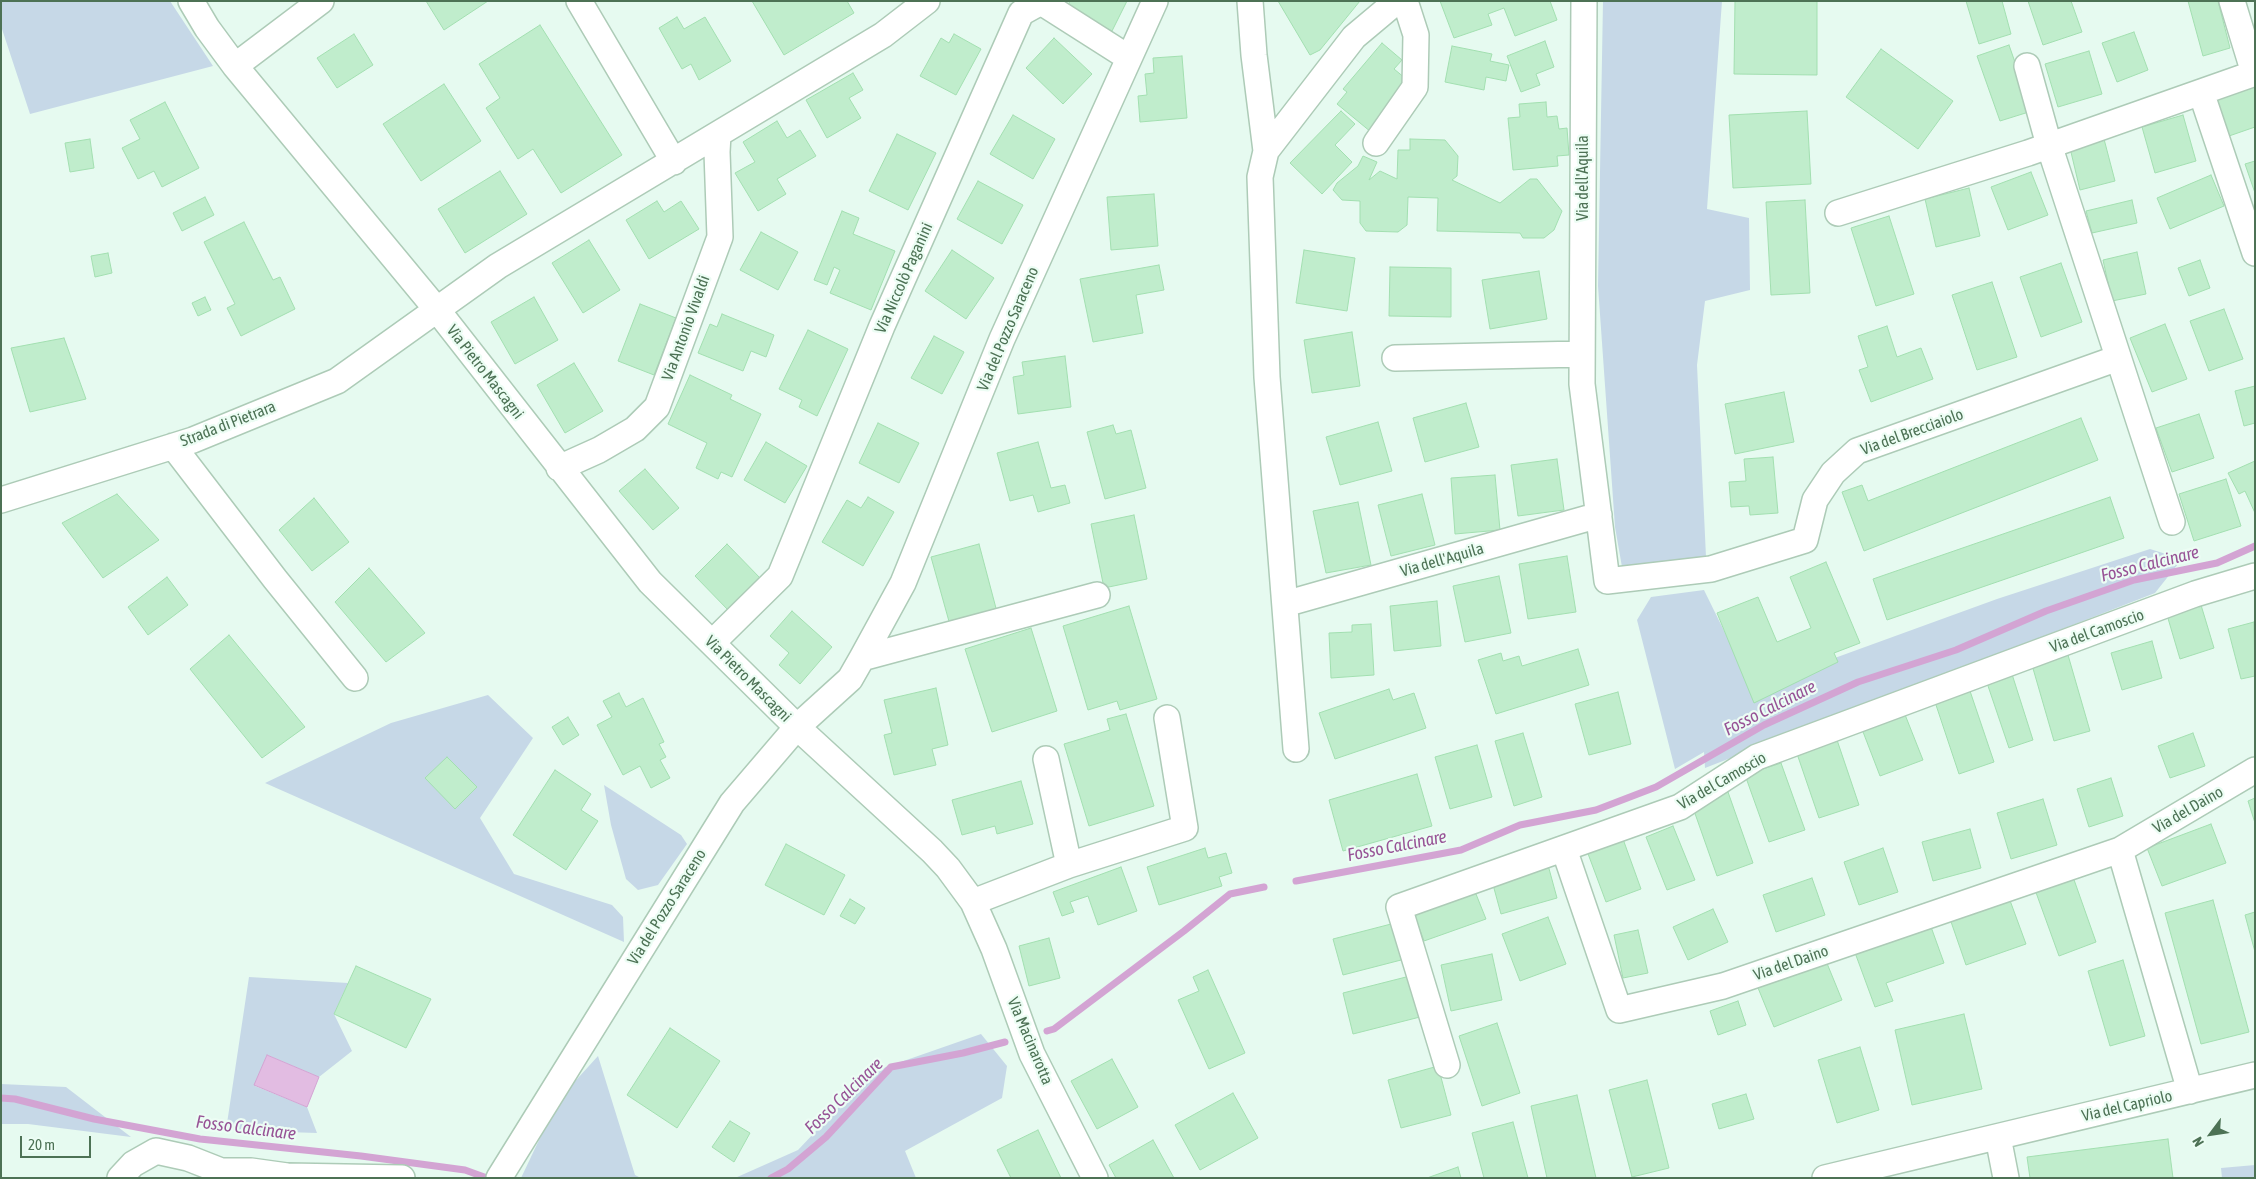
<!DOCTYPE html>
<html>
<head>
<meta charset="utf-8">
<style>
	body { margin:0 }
	#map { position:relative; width:2256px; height:1179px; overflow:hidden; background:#e6faf0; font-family:"Asap Condensed",sans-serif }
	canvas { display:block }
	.frame { position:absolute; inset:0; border:2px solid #4d7255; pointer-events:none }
	.north { position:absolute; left:2186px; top:1109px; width:50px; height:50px; -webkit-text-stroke:4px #ecfdf4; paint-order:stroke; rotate:239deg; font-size:14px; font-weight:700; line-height:20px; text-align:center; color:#4d7255 }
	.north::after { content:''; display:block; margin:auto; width:18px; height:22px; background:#4d7255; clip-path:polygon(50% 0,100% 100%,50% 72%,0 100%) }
	.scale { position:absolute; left:20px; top:1136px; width:71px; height:22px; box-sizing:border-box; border:2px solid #4d7255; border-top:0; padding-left:6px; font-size:15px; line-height:18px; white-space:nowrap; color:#4d7255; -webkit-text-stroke:4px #ecfdf4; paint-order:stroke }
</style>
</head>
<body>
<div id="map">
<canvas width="2256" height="1179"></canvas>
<div class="frame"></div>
<div class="north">N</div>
<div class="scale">20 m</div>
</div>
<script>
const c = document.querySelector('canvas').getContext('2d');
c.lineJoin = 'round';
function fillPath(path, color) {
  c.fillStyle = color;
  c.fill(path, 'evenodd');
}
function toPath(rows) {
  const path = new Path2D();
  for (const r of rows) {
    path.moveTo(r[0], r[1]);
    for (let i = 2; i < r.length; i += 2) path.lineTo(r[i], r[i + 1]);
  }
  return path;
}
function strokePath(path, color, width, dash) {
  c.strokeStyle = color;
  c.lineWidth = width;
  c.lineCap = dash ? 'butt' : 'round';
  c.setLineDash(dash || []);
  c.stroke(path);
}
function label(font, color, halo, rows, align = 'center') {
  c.font = font + ' "Asap Condensed",sans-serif';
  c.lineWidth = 4.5;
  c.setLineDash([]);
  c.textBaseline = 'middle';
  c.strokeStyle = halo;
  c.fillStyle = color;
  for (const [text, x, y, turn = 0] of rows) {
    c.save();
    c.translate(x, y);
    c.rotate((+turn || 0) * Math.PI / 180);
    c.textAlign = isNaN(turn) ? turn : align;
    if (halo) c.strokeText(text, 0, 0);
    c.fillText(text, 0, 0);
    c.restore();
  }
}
const green = toPath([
	[1,1,170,1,213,66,30,114,1,26],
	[1603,1,1722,1,1707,209,1749,218,1750,290,1705,301,1697,365,1706,557,1622,567,1615,527,1598,286],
	[2150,549,2182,559,2155,593,1705,768,1704,752,1675,769,1637,620,1651,597,1704,590,1730,643,1810,667,1997,599],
	[488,695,533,738,480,818,514,874,612,905,623,917,624,942,265,783,391,723],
	[604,785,681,835,687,844,658,885,638,890,626,879,611,825],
	[249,977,348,983,334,1014,352,1051,319,1077,267,1055,255,1086,307,1107,317,1133,226,1130],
	[981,1034,1007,1066,1002,1098,905,1151,916,1178,735,1178,798,1150,872,1072],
	[598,1056,635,1175,641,1178,521,1178,558,1100],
	[1,1084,66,1087,131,1137,28,1124,1,1124],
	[2255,1165,2255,1178,2222,1178,2221,1168]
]);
const water = toPath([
	[267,1055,319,1077,307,1107,254,1085,267,1055]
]);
const stream = toPath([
	[1296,881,1461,850,1520,825,1596,810,1656,787,1764,725,1858,682,1956,650,2046,611,2134,580,2217,563,2255,546],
	[1047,1031,1054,1029,1184,931,1230,894,1264,887],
	[1,1098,15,1099,94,1119,200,1139,361,1156,465,1170,487,1178],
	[771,1178,788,1169,826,1137,891,1067,963,1053,1005,1042]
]);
const building = toPath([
	[426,1,488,1,444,30,426,1],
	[752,1,847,1,854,13,784,55,752,1],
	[1070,1,1127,1,1112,31,1066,9,1070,1],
	[1278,1,1360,1,1320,50,1310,55,1278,1],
	[1440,1,1550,1,1557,20,1515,36,1504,8,1488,14,1492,25,1454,38,1440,1],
	[1735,1,1817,1,1817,75,1734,74,1735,1],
	[1966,1,2002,1,2011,34,1979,44,1966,1],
	[2028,1,2071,1,2082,32,2043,45,2028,1],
	[2188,1,2218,1,2230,48,2203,56,2188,1],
	[677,17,684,29,705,17,731,61,699,80,691,64,682,69,659,28,677,17],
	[540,25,622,155,561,193,533,149,518,159,486,108,500,98,479,64,540,25],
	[2134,32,2148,70,2117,82,2102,43,2134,32],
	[354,34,373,65,337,88,317,58,354,34],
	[954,34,981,49,956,95,920,76,941,38,949,43,954,34],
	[1054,38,1092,74,1063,104,1026,68,1054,38],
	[1545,41,1554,67,1536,74,1540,85,1521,92,1507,56,1545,41],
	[1382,43,1402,60,1394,69,1411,83,1371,132,1337,104,1347,92,1343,89,1382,43],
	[2009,45,2032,111,2000,121,1977,56,2009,45],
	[1452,46,1492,54,1490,61,1509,65,1506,81,1486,77,1484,90,1445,82,1452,46],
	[1881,49,1953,101,1918,149,1846,97,1881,49],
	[2089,51,2102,94,2058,107,2045,64,2089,51],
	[1182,56,1187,118,1140,122,1138,96,1147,95,1145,74,1154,73,1153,58,1182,56],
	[853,73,863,90,849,98,861,118,827,138,806,100,853,73],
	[444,84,481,141,421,181,383,124,444,84],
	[2255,85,2255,127,2229,136,2217,99,2255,85],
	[165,102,199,168,162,187,154,171,138,179,122,148,140,139,130,120,165,102],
	[1546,102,1547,117,1557,116,1559,129,1567,128,1569,155,1557,156,1558,166,1513,170,1508,118,1520,117,1519,104,1546,102],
	[1341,111,1355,124,1335,145,1352,162,1322,194,1290,163,1341,111],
	[1807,111,1811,184,1733,188,1729,115,1807,111],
	[1013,115,1055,139,1033,179,990,154,1013,115],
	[2183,115,2196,161,2155,173,2142,127,2183,115],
	[777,121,787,138,800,130,816,156,777,179,786,194,758,211,735,173,755,162,743,142,777,121],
	[897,134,936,153,908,210,869,191,897,134],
	[90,139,94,168,70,172,65,143,90,139],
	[1410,139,1445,140,1458,156,1457,176,1452,180,1500,203,1530,179,1537,179,1562,211,1554,230,1544,238,1523,238,1520,233,1437,231,1438,198,1408,197,1407,225,1398,232,1366,231,1360,223,1360,201,1342,200,1333,190,1337,183,1358,166,1363,156,1377,162,1369,180,1380,171,1397,179,1398,150,1410,150,1410,139],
	[2104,139,2115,181,2080,190,2070,148,2104,139],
	[2255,161,2255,193,2245,164,2255,161],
	[500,171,527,214,465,253,438,209,500,171],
	[2031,172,2048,215,2008,230,1991,187,2031,172],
	[2211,175,2224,206,2170,229,2157,198,2211,175],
	[978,181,1023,205,1002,244,957,219,978,181],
	[1969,188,1980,236,1936,247,1925,199,1969,188],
	[1154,194,1158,246,1111,250,1107,197,1154,194],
	[205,197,214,215,182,231,173,213,205,197],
	[1805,200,1810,293,1771,295,1766,202,1805,200],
	[2132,200,2137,223,2092,233,2086,211,2132,200],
	[657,201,664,212,681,201,699,229,649,259,626,220,657,201],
	[842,211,859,218,853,234,895,251,871,310,830,293,840,270,834,267,827,285,814,280,842,211],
	[1889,216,1914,294,1876,306,1851,228,1889,216],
	[244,222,273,280,280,277,295,309,241,336,227,308,235,304,204,242,244,222],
	[761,232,798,252,778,290,740,270,761,232],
	[589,240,620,290,583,313,552,263,589,240],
	[952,250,994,278,966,319,925,291,952,250],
	[1304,250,1355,258,1347,311,1296,303,1304,250],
	[2137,252,2146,294,2112,301,2103,260,2137,252],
	[108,253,112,273,95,277,91,256,108,253],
	[2200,260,2210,288,2189,296,2178,268,2200,260],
	[2061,263,2082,322,2041,337,2020,277,2061,263],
	[1159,265,1164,290,1136,295,1143,333,1093,342,1080,279,1159,265],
	[1390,267,1451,268,1451,317,1389,316,1390,267],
	[1539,271,1547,319,1490,329,1482,280,1539,271],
	[1992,282,2017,357,1977,370,1952,295,1992,282],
	[205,297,211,310,198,316,192,303,205,297],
	[534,297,558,340,515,364,491,322,534,297],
	[640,304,676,318,654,375,618,361,640,304],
	[2224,309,2243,359,2209,371,2190,321,2224,309],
	[722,314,774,335,766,357,751,351,743,371,698,353,710,324,717,327,722,314],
	[2165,324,2187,379,2152,392,2130,338,2165,324],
	[1887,326,1897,357,1921,348,1933,379,1871,402,1859,370,1868,367,1858,336,1887,326],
	[808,330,848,349,817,416,799,407,802,400,779,389,808,330],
	[1352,332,1360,386,1312,393,1304,340,1352,332],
	[934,336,964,352,942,394,911,378,934,336],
	[64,338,86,399,30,412,11,348,64,338],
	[1065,356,1071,407,1018,414,1013,377,1024,375,1022,362,1065,356],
	[574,363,603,411,565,433,537,385,574,363],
	[690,375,732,395,730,399,761,414,732,477,721,472,718,479,696,468,707,443,668,424,690,375],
	[2255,386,2255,423,2244,426,2235,391,2255,386],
	[1784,392,1794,442,1735,454,1725,404,1784,392],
	[1466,403,1479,447,1425,462,1413,418,1466,403],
	[2199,414,2214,458,2172,472,2156,428,2199,414],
	[2081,418,2098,460,1864,551,1842,492,1862,485,1868,501,2081,418],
	[1378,422,1392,471,1340,485,1326,437,1378,422],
	[878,423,919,443,899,483,859,463,878,423],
	[1113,425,1116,434,1131,430,1146,488,1105,499,1087,432,1113,425],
	[766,442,807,466,785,503,744,480,766,442],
	[1038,442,1051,488,1065,485,1070,503,1038,512,1033,495,1010,501,997,453,1038,442],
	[1773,457,1778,513,1750,515,1749,506,1731,507,1729,482,1746,481,1744,459,1773,457],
	[1557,459,1564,510,1518,516,1511,465,1557,459],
	[2255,461,2255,513,2245,491,2239,494,2228,473,2255,461],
	[645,469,679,508,653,530,619,491,645,469],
	[1495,475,1500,530,1455,534,1451,478,1495,475],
	[2226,479,2241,526,2194,541,2179,494,2226,479],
	[117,494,159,540,103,578,62,523,117,494],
	[1422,494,1435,545,1391,556,1378,505,1422,494],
	[868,497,894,512,863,566,822,542,847,500,861,508,868,497],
	[2110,497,2124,538,1887,620,1873,579,2110,497],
	[314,498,349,542,312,571,279,530,314,498],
	[1358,502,1371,565,1326,573,1313,511,1358,502],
	[1134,515,1147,579,1104,588,1091,524,1134,515],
	[727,544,761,579,729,611,695,576,727,544],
	[979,544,997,612,950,625,931,557,979,544],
	[1567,556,1576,612,1528,619,1519,564,1567,556],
	[1826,562,1860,643,1834,653,1838,662,1754,703,1717,613,1758,597,1777,642,1811,628,1790,577,1826,562],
	[369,568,425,633,386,662,335,602,369,568],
	[1499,576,1511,633,1465,642,1453,586,1499,576],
	[167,577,188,605,148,635,128,607,167,577],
	[1437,601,1441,646,1394,651,1390,606,1437,601],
	[2201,605,2214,648,2180,659,2167,615,2201,605],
	[1129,606,1157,699,1120,710,1117,701,1088,710,1063,626,1129,606],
	[792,611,832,647,800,684,779,665,789,653,770,636,792,611],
	[2254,622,2255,676,2241,679,2228,629,2254,622],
	[1371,624,1374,675,1331,678,1329,633,1352,632,1352,625,1371,624],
	[1031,628,1057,711,992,732,965,649,1031,628],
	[229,635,305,727,262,758,190,669,229,635],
	[2152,641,2162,678,2122,690,2111,653,2152,641],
	[1578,649,1589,685,1496,714,1478,660,1501,653,1503,661,1519,656,1522,666,1578,649],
	[2068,655,2090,731,2054,741,2032,665,2068,655],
	[2011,671,2033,740,2009,748,1986,680,2011,671],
	[1968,685,1994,762,1959,774,1933,696,1968,685],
	[936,688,948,745,932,749,936,765,894,775,884,735,892,733,884,700,936,688],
	[1389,689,1393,700,1414,693,1426,728,1335,759,1319,713,1389,689],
	[1618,692,1631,744,1589,755,1575,704,1618,692],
	[619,693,626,707,643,698,664,742,659,744,666,757,660,760,670,778,651,788,640,766,623,775,597,725,612,717,603,701,619,693],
	[1902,707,1923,760,1880,776,1860,724,1902,707],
	[1126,714,1154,806,1089,826,1064,744,1110,730,1107,719,1126,714],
	[568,717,579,735,563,745,552,727,568,717],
	[1834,731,1859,805,1819,818,1794,745,1834,731],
	[1523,733,1542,797,1514,806,1495,741,1523,733],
	[2193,733,2205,766,2170,778,2158,746,2193,733],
	[1477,745,1492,797,1450,809,1435,757,1477,745],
	[447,757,477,787,455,809,425,778,447,757],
	[1781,763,1805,830,1769,842,1745,775,1781,763],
	[555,770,591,794,581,810,598,821,566,870,513,835,555,770],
	[1417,774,1432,826,1343,851,1329,800,1417,774],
	[2111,778,2123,816,2089,827,2077,789,2111,778],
	[1021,781,1033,824,997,834,995,826,962,835,952,800,1021,781],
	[1728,792,1753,863,1717,876,1692,805,1728,792],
	[2255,798,2255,823,2248,801,2255,798],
	[2043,799,2057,845,2011,859,1997,813,2043,799],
	[2211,824,2226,863,2162,886,2147,848,2211,824],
	[1673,826,1695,880,1667,890,1646,837,1673,826],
	[1970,829,1981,868,1933,881,1922,842,1970,829],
	[1623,839,1641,889,1606,902,1587,851,1623,839],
	[786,844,845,875,824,915,765,885,786,844],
	[1205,848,1208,858,1226,853,1232,873,1219,877,1222,886,1159,905,1147,867,1205,848],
	[1883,848,1898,892,1859,905,1844,862,1883,848],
	[1548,865,1557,898,1501,914,1492,881,1548,865],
	[1121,867,1137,911,1098,925,1088,896,1070,902,1074,912,1062,916,1053,892,1121,867],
	[2072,874,2096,942,2059,956,2034,887,2072,874],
	[1812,878,1825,915,1776,932,1763,895,1812,878],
	[1474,889,1486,919,1424,941,1413,911,1474,889],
	[2008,895,2026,944,1966,965,1949,916,2008,895],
	[850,899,865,908,855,924,840,916,850,899],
	[2213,900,2249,1032,2201,1044,2165,913,2213,900],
	[1713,909,1728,942,1688,960,1673,927,1713,909],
	[2255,912,2255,952,2245,915,2255,912],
	[1548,917,1566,964,1520,981,1502,934,1548,917],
	[1395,923,1405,959,1343,975,1333,939,1395,923],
	[1930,924,1944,963,1886,983,1893,1001,1875,1007,1854,950,1930,924],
	[1638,930,1648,973,1623,978,1614,935,1638,930],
	[1049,938,1060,978,1029,986,1019,946,1049,938],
	[1492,954,1502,1000,1451,1011,1441,965,1492,954],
	[1824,956,1842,1000,1774,1027,1756,983,1824,956],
	[2123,960,2145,1036,2110,1046,2088,971,2123,960],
	[356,966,431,999,406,1048,334,1014,356,966],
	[1208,970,1245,1053,1209,1069,1178,1000,1199,991,1193,977,1208,970],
	[1410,976,1420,1017,1353,1034,1343,993,1410,976],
	[1738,1001,1746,1025,1718,1035,1710,1011,1738,1001],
	[1964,1014,1982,1089,1912,1105,1895,1030,1964,1014],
	[1497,1023,1520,1093,1482,1106,1459,1036,1497,1023],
	[670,1028,720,1061,677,1128,627,1095,670,1028],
	[1860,1047,1879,1110,1837,1123,1818,1060,1860,1047],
	[1112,1059,1138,1107,1097,1129,1071,1081,1112,1059],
	[1438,1066,1451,1115,1401,1128,1388,1080,1438,1066],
	[1647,1080,1669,1168,1632,1177,1609,1090,1647,1080],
	[1233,1093,1258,1138,1200,1170,1175,1125,1233,1093],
	[1746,1094,1754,1119,1719,1129,1712,1104,1746,1094],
	[1577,1095,1596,1178,1547,1178,1531,1106,1577,1095],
	[730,1121,750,1133,734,1162,712,1147,730,1121],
	[1513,1122,1528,1178,1484,1178,1472,1133,1513,1122],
	[1038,1130,1061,1178,1011,1178,997,1150,1038,1130],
	[2168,1139,2173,1178,2030,1178,2027,1157,2168,1139],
	[1153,1140,1174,1178,1116,1178,1109,1165,1153,1140],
	[1458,1167,1461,1178,1427,1178,1458,1167]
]);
const street = toPath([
	[191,1,207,28,235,66,438,311,650,582,797,727,932,851,948,868,973,902,994,949,1032,1054,1095,1178],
	[579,1,674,162],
	[1250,1,1254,55,1266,151],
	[1584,1,1582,384,1607,581,1711,569,1805,540,1815,500,1833,473,1857,451,2118,358],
	[2232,1,2254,73],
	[235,66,321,1],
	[2027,66,2049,145,2172,522],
	[2201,92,2255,253],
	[1376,143,1415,87,1416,35,1405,1],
	[1838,213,2028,153,2255,73],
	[1395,358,1582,354],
	[173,446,275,579,355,678],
	[559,468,599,450,635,429,657,407,720,237,717,152,718,134,883,35,927,1],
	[1,500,193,440,337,381,498,266,718,134],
	[1285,604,1599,515],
	[712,643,780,576,882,326,1021,13,1041,2,1129,58],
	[862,658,1097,595],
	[1296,749,1267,377,1260,177,1266,151,1354,37,1397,1],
	[1046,759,1069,865],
	[1564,849,1619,1010,1723,986,2120,850,2255,770],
	[2120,850,2190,1091],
	[973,902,1069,865,1185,828,1167,718],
	[1447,1065,1399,907,1680,807,1757,757,2195,594,2255,576],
	[1998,1137,2006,1178],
	[120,1178,133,1164,156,1151,188,1158,221,1171,251,1171,287,1176,402,1178],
	[499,1178,732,803,797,727,850,679,862,658,903,583,1002,339,1155,1],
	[1825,1178,2255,1075]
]);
const streetNames = [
	["Via dell'Aquila",1583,178,-90],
	["Via Niccolò Paganini",904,278,-66],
	["Via Antonio Vivaldi",686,328,-70],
	["Via del Pozzo Saraceno",1008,329,-67],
	["Via Pietro Mascagni",485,372,52],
	["Strada di Pietrara",228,424,-21],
	["Via del Brecciaiolo",1912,432,-20],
	["Via dell'Aquila",1442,560,-16],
	["Via del Camoscio",2097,631,-20],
	["Via Pietro Mascagni",748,679,45],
	["Via del Camoscio",1722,781,-30],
	["Via del Daino",2188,810,-30],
	["Via del Pozzo Saraceno",667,907,-58],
	["Via del Daino",1791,963,-19],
	["Via Macinarotta",1030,1041,67],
	["Via del Capriolo",2127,1106,-13]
];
const waterNames = [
	["Fosso Calcinare",2150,564,-14],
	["Fosso Calcinare",1770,708,-27],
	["Fosso Calcinare",1397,846,-11],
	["Fosso Calcinare",844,1096,-44],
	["Fosso Calcinare",246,1128,7]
];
fillPath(green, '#c6d8e7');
fillPath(water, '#e2bce2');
strokePath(water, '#d3a4d3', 1);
strokePath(stream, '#d3a4d3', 7);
fillPath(building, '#c0edcc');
strokePath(building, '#a2dfb0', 1);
strokePath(street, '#adcbb7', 28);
strokePath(street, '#fff', 25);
label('16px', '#4d7255', '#ecfdf4', streetNames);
label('italic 18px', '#975396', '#ecfdf4', waterNames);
</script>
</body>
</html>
